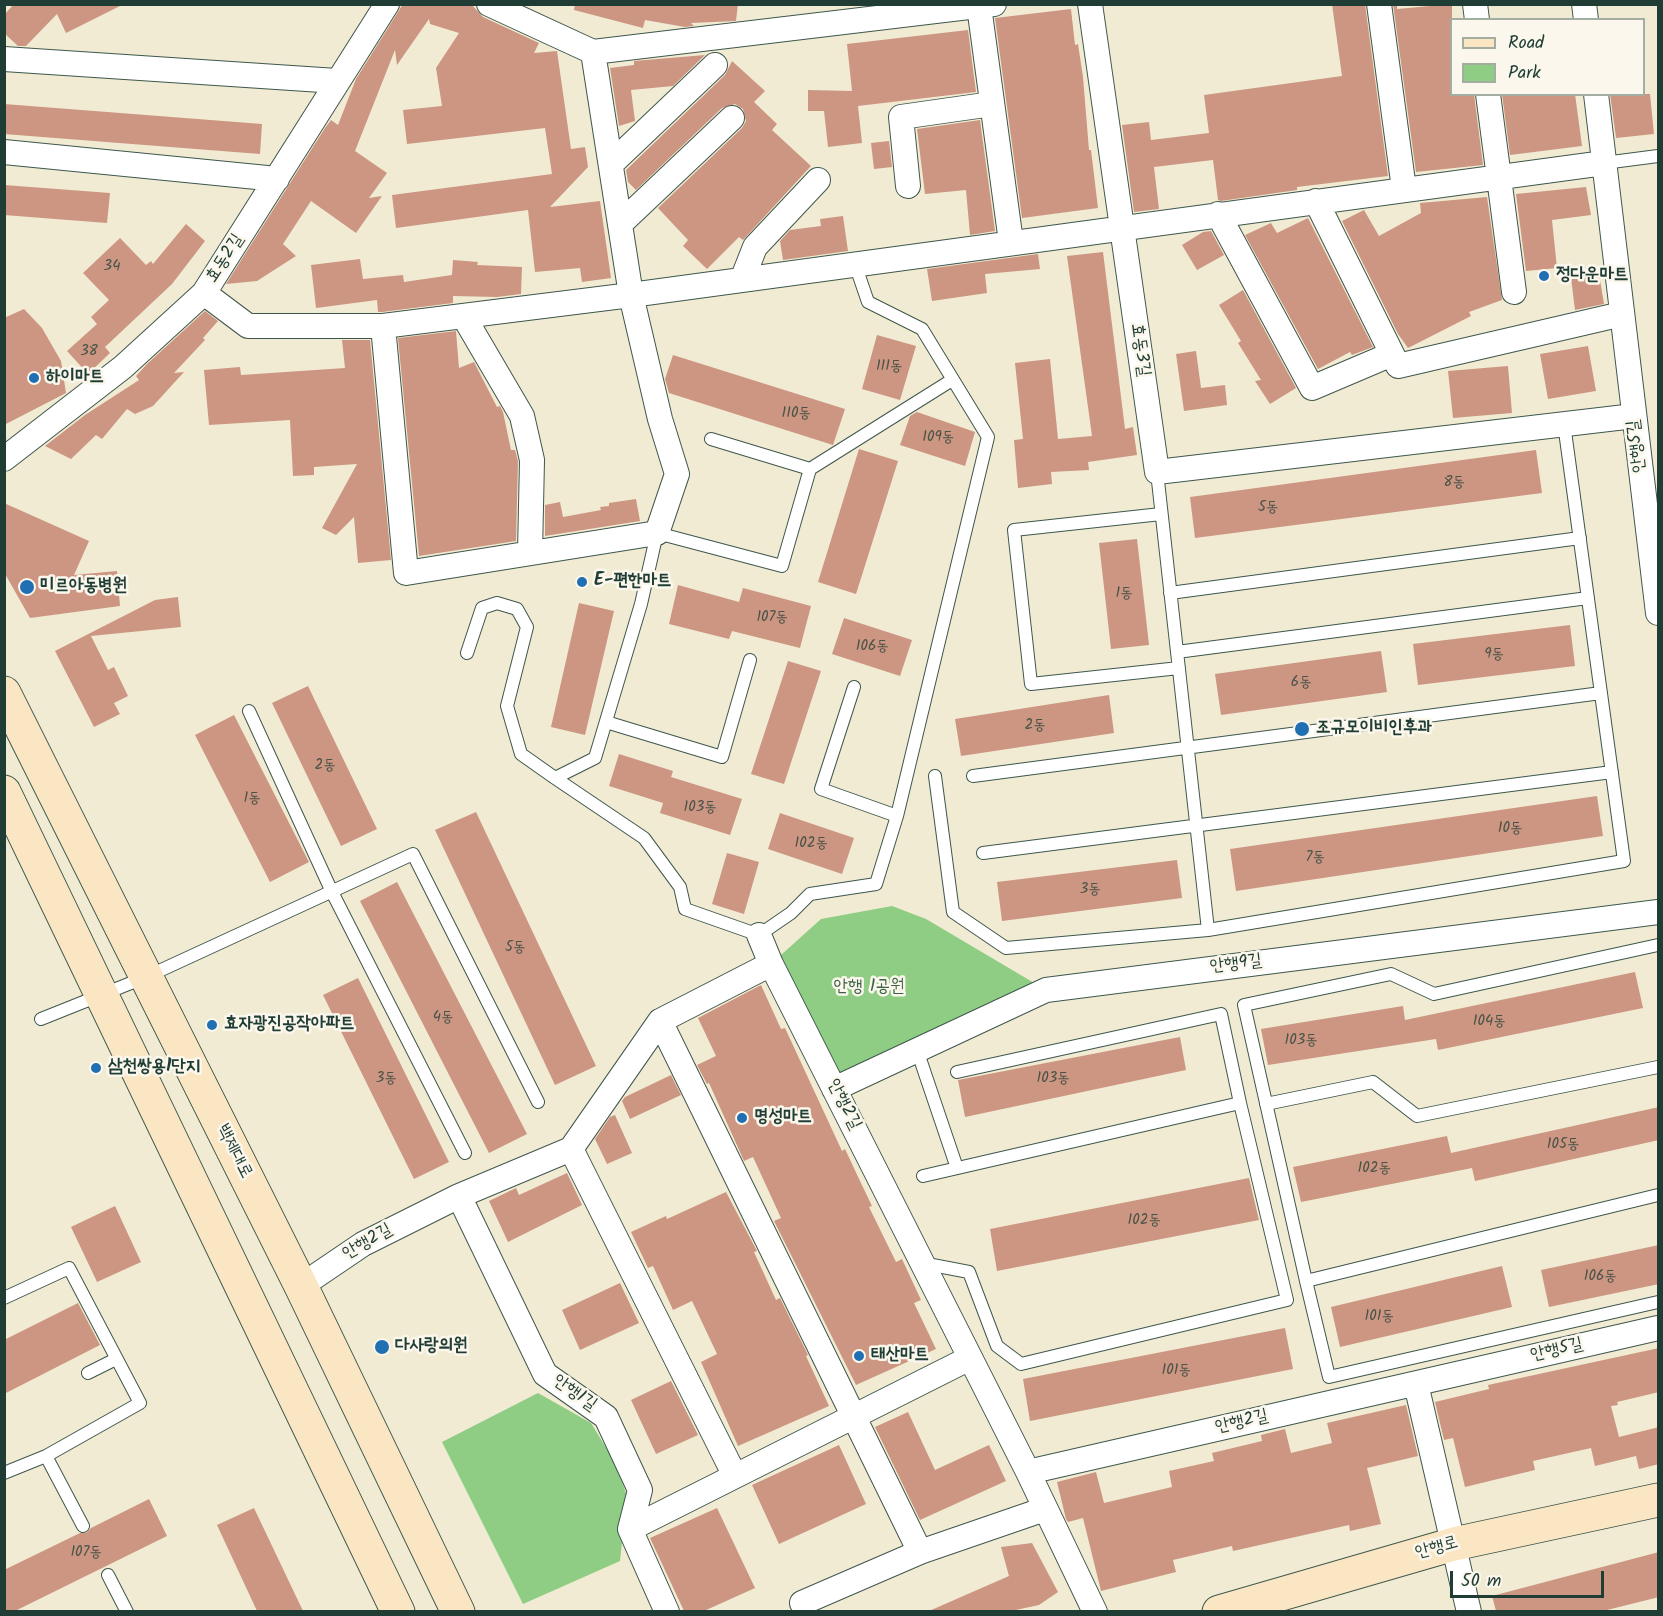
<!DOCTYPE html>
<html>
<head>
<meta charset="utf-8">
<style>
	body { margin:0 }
	#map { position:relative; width:1663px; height:1616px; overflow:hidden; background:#f1ebd3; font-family:Kalam,sans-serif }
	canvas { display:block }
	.frame { position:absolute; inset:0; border:6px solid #1f3d34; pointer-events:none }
	.legend { position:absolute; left:1450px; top:18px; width:195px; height:78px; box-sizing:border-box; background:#fbf7ec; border:2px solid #a3ada2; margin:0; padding:8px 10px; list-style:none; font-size:18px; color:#1f3d34 }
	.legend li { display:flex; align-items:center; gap:12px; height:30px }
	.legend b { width:30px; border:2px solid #a3ada2 }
	.scale { position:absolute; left:1450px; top:1571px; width:154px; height:27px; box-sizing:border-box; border:3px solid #1f3d34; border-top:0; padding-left:8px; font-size:18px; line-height:21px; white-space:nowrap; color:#1f3d34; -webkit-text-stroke:4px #fbf7ec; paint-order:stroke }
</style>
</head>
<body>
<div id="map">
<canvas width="1663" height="1616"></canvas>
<div class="frame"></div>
<ul class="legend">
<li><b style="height:8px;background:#fbe6c4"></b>Road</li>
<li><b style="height:16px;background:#8ecd83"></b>Park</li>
</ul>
<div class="scale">50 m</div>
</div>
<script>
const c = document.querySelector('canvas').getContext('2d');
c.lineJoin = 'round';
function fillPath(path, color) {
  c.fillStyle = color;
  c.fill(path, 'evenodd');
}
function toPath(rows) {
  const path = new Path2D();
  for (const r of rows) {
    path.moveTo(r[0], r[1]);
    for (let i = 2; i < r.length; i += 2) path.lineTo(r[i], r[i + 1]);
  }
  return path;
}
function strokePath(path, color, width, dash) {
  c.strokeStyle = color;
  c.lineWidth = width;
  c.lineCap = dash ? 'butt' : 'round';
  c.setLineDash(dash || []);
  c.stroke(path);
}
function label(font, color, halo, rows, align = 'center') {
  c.font = font + ' Kalam,"Poor Story",sans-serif';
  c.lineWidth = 5;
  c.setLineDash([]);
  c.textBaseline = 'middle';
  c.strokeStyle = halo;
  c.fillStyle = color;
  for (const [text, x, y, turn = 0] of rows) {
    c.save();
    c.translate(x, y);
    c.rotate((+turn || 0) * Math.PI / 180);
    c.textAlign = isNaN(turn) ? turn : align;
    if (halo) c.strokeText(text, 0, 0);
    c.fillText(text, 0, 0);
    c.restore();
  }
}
const green = toPath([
	[892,906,926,919,1046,990,834,1089,771,964,821,919],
	[538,1393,591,1423,616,1464,627,1496,620,1561,523,1604,442,1442]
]);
const building = toPath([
	[14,4,124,4,66,33,57,14,26,46,18,46,4,33,4,15],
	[403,4,471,4,483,17,539,43,534,53,557,51,571,149,585,147,588,167,550,207,600,201,611,278,582,282,580,268,535,272,528,210,396,228,392,195,552,174,545,128,407,144,403,110,442,106,436,68,459,33,430,24,429,19,397,65,395,50,355,151,387,173,369,198,382,196,356,233,311,201,283,244,296,256,257,281,226,284,325,128,331,120,338,125,356,79],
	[575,4,738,4,736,21,691,23,694,26,685,27,645,20,643,28,574,10],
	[1332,4,1365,4,1388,176,1297,187,1297,190,1221,201,1218,200,1213,160,1154,167,1159,209,1134,212,1122,125,1149,122,1151,140,1209,133,1204,95,1342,76],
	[1393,4,1397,4,1397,9,1452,4,1452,94,1474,94,1483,165,1416,172],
	[1071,9,1075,45,1078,44,1083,77,1089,150,1091,150,1098,208,1022,218,995,18],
	[968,30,976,92,858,106,862,143,828,147,824,111,808,111,808,90,852,91,847,44],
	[705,55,673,86,631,90,635,121,619,126,610,68,634,65,634,61],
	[732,61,765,91,754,102,777,124,772,130,811,166,743,240,739,237,707,269,683,246,688,240,658,208,742,128,746,121,743,109,735,104,722,108,636,190,628,182,626,170,725,75],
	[1502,94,1575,94,1582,146,1510,155],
	[1610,94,1650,94,1654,134,1616,138],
	[4,104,262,124,260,154,4,134],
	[980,120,995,231,970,235,966,190,925,194,917,129],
	[889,141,892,167,874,169,871,143],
	[4,185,110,193,107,223,4,215],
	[1586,187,1591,215,1552,220,1557,268,1526,271,1516,194],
	[1487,197,1502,300,1469,312,1471,316,1408,348,1398,334,1342,221,1364,210,1379,236,1421,213,1420,203],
	[843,216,848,251,783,260,780,241,790,230,821,226,820,219],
	[1308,218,1373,347,1352,355,1350,352,1318,369,1245,235,1271,223,1277,233],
	[186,224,205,241,172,284,105,347,110,353,88,374,67,351,97,324,91,317,109,300,83,273,120,238,146,265,151,261,153,264],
	[1211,231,1224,255,1197,270,1182,245,1203,232],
	[1103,252,1125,429,1133,427,1137,455,1088,462,1089,470,1051,472,1052,484,1018,488,1014,440,1023,439,1015,363,1050,359,1058,439,1092,436,1067,256],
	[1038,254,1040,269,985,274,987,293,932,301,927,269],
	[360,259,363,279,403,275,404,282,452,275,453,260,478,262,477,265,522,267,521,294,497,297,453,296,453,303,382,312,378,312,377,300,316,308,311,265],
	[1599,274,1604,304,1575,310,1571,278],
	[1243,290,1296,388,1270,404,1255,381,1261,380,1238,343,1241,341,1219,305],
	[24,309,42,328,61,361,66,393,4,425,4,318],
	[205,311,218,321,203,338,205,340,174,373,184,372,153,406,135,414,127,409,102,439,96,435,71,459,45,446,85,415,139,380,136,376,147,364],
	[456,331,459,368,474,362,497,407,500,406,503,412,511,450,515,450,518,461,516,541,419,556,398,338],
	[877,335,916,346,900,400,862,389],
	[342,340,370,340,391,560,358,563,354,517,336,535,322,528,357,464,314,467,314,475,293,476,290,420,209,425,204,370,240,367,241,375,345,368],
	[1588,346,1596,391,1548,399,1540,354],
	[1196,351,1201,388,1225,385,1227,405,1184,411,1176,354],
	[673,355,845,409,833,445,669,393,665,379],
	[1508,366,1512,413,1453,418,1448,371],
	[917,412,975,432,965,466,900,445,910,416],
	[859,449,898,461,856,594,818,582],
	[1536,450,1542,493,1195,538,1190,497],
	[636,499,640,521,545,536,545,505,560,502,563,517,601,510,600,507,609,506,609,503],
	[4,503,89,541,74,575,117,571,120,606,30,618,4,572],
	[1137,539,1149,645,1111,649,1099,543],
	[678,585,739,602,743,588,811,606,800,648,732,631,729,639,669,624],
	[178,597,181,627,91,636,108,670,114,667,128,696,114,703,120,714,94,727,55,651,155,600],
	[579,603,614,611,585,735,551,727],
	[844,618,912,640,900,676,832,654],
	[1570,625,1575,666,1418,685,1413,644],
	[1381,651,1387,692,1221,715,1215,674],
	[788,661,821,671,784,784,751,774],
	[308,686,377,829,341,846,272,703],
	[1109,695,1114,733,961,756,955,719],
	[234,715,309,862,270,882,195,735],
	[619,754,673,771,671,777,742,799,730,835,660,813,663,803,609,786],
	[1597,796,1603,836,1236,891,1230,849],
	[476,812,596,1066,555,1085,435,830],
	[780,813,854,838,842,874,768,849],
	[727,853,759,862,744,914,712,904],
	[1177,860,1182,898,1002,921,997,882],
	[397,882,527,1134,489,1153,360,901],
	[1635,972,1643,1008,1438,1050,1436,1039,1268,1065,1261,1029,1403,1006,1405,1020],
	[358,978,449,1162,414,1179,323,995],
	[761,985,781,1029,785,1028,842,1151,845,1149,860,1181,872,1206,869,1207,896,1262,902,1259,921,1300,914,1303,936,1349,856,1385,774,1221,781,1218,753,1157,744,1161,709,1083,707,1084,697,1065,716,1056,698,1018],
	[1180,1037,1186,1070,965,1117,958,1080],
	[671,1075,681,1095,630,1119,622,1101,625,1097],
	[1659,1107,1659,1140,1475,1181,1472,1168,1301,1202,1293,1167,1447,1136,1451,1153],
	[615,1115,632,1153,607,1164,595,1139,610,1117],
	[567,1173,582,1205,508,1242,489,1201,516,1188,519,1195],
	[1249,1178,1259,1220,997,1271,990,1229],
	[726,1192,757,1251,754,1252,776,1300,780,1298,808,1355,806,1356,829,1406,738,1446,701,1362,717,1354,692,1301,673,1310,653,1266,648,1268,631,1232,666,1216,667,1219],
	[115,1206,141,1262,97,1282,71,1227],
	[1659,1245,1659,1284,1549,1307,1541,1270],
	[1502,1266,1512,1307,1340,1347,1331,1307],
	[620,1283,639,1323,580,1350,562,1310],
	[78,1303,100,1345,4,1394,4,1340],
	[1285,1328,1293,1369,1030,1421,1023,1379],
	[1659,1348,1659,1392,1617,1402,1618,1405,1611,1406,1619,1437,1659,1427,1659,1464,1639,1469,1636,1456,1595,1466,1591,1448,1533,1461,1535,1470,1465,1487,1453,1438,1444,1440,1435,1402,1489,1389,1488,1385],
	[671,1381,698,1435,656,1454,631,1400],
	[1406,1405,1418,1456,1367,1468,1381,1524,1350,1531,1349,1525,1233,1551,1232,1546,1173,1560,1176,1572,1101,1591,1083,1518,1068,1522,1066,1519,1057,1482,1096,1472,1104,1503,1172,1487,1169,1471,1214,1461,1212,1453,1262,1441,1261,1435,1285,1429,1291,1453,1332,1443,1327,1423],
	[908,1412,935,1470,989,1445,1006,1481,920,1520,875,1427],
	[839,1445,866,1504,779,1544,752,1485],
	[149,1499,167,1536,15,1611,4,1611,4,1570,80,1533,86,1533,91,1528],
	[254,1508,303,1611,257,1611,217,1525],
	[717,1508,755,1588,704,1611,684,1611,650,1538],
	[1032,1543,1058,1592,1039,1605,1011,1611,929,1611,1009,1576,1001,1547],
	[1659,1552,1659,1597,1603,1611,1496,1611,1492,1596]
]);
const lane = toPath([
	[1604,163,1658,156],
	[855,264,868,302,922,329,988,437,897,816,876,884,810,894,791,913,759,935,685,909,680,887,644,838,555,778,595,758,641,604,657,533,782,566,810,469,952,380],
	[711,439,810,469],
	[1157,472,1208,930],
	[1161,514,1014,530,1031,684,1179,668],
	[1170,593,1580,538],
	[1177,652,1588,598],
	[467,653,482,608,497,603,517,609,527,627,507,706,521,754,555,778],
	[854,687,821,789,897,816],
	[249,711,332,892,465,1153],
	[606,722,722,757,750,660],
	[935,776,953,912,1006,948,1208,930,1624,861,1564,424],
	[973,776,1601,693],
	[983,853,1612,772],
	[41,1019,146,977,413,854,538,1102],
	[917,1050,957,1168],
	[957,1072,1221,1014,1240,1103],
	[1266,1104,1373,1082,1417,1116,1658,1067],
	[1658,1195,1306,1281,1329,1377,1658,1302],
	[922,1263,969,1272,997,1346,1021,1364,1287,1300,1240,1103,923,1176],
	[1306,1281,1244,1005,1391,974,1434,994,1658,945],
	[4,1298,69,1268,140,1403,46,1456,4,1473],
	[88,1373,116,1359],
	[46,1456,83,1526],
	[108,1575,127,1612]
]);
const street = toPath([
	[489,4,593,52,994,4],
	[1090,4,1157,472,1634,416],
	[1379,4,1404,189],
	[1475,4,1477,20],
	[1584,4,1586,20],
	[979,6,1011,242],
	[4,59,337,81],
	[1488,94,1514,292],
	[1596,94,1658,613],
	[4,152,277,179],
	[611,164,715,65],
	[908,186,901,117,992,104],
	[1316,201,1398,366,1622,314],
	[1218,214,1312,388,1392,354],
	[620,224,732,118],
	[742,280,755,247,818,180],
	[204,293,248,326,383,326,631,295,593,52],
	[464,317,522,416,532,460,530,553],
	[383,326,406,573,657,533,677,474,660,419,631,295,1604,163],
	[4,459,123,367,204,293,387,4],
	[759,935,771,964,1028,1472,1095,1612],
	[660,1021,920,1552],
	[834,1089,1046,990,1658,912],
	[571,1149,735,1476],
	[459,1196,545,1374,606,1417,640,1490,630,1529,667,1612],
	[301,1286,363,1244,459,1196,571,1149,660,1021,771,964],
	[1416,1384,1469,1612],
	[1028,1472,1658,1328],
	[630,1529,970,1358],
	[802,1603,920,1552,1045,1509]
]);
const secondary = toPath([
	[4,693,301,1286,458,1612],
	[4,792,398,1612],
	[1219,1612,1454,1544,1658,1500]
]);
const markers = [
	[1544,276,6,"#1f6fb2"],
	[34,378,6,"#1f6fb2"],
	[582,582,6,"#1f6fb2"],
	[27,587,8,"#1f6fb2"],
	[1302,729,8,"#1f6fb2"],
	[212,1025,6,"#1f6fb2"],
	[96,1068,6,"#1f6fb2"],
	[742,1118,6,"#1f6fb2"],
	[382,1347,8,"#1f6fb2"],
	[859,1356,6,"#1f6fb2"]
];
const numberNames = [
	["34",112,267],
	["38",89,352],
	["111동",889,367],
	["110동",796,414],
	["109동",938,438],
	["8동",1454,483],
	["5동",1268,508],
	["1동",1124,594],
	["107동",772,618],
	["106동",872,647],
	["9동",1494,655],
	["6동",1301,683],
	["2동",1035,726],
	["2동",325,766],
	["1동",252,799],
	["103동",700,808],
	["10동",1510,829],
	["102동",811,844],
	["7동",1315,858],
	["3동",1090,890],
	["5동",515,948],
	["4동",443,1018],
	["104동",1489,1022],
	["103동",1301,1041],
	["3동",386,1079],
	["103동",1053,1079],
	["105동",1563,1145],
	["102동",1374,1169],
	["102동",1144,1221],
	["106동",1600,1277],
	["101동",1379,1317],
	["101동",1176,1371],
	["107동",86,1553]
];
const streetNames = [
	["효동2길",226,259,-57],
	["효동3길",1139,350,82],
	["안행5길",1638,446,-97],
	["안행9길",1236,965,-7],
	["안행2길",843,1105,63],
	["백제대로",233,1152,63],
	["안행2길",368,1243,-30],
	["안행5길",1557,1351,-13],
	["안행1길",574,1394,35],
	["안행2길",1242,1423,-13],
	["안행로",1437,1549,-15]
];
const poiNames = [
	["정다운마트",1556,276],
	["하이마트",46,378],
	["E-편한마트",594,582],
	["미르아동병원",40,587],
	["조규모이비인후과",1316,729],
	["효자광진공작아파트",224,1025],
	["삼천쌍용1단지",108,1068],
	["명성마트",754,1118],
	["다사랑의원",395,1347],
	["태산마트",871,1356]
];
const parkNames = [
	["안행 1공원",869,988]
];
fillPath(green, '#8ecd83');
fillPath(building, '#cc9682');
strokePath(lane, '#3e574c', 14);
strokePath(street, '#3e574c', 26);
strokePath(secondary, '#3e574c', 35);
strokePath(lane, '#fff', 12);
strokePath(street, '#fff', 24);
strokePath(secondary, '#fbe6c4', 33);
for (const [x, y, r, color] of markers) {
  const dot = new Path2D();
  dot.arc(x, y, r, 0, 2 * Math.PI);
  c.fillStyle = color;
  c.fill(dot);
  strokePath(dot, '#fbf7ec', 2);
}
label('15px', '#4a5348', null, numberNames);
label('18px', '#1f3d34', '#fbf7ec', streetNames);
label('bold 18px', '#1f3d34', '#fbf7ec', poiNames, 'left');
label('18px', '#3b6148', '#fbf7ec', parkNames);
</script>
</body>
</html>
